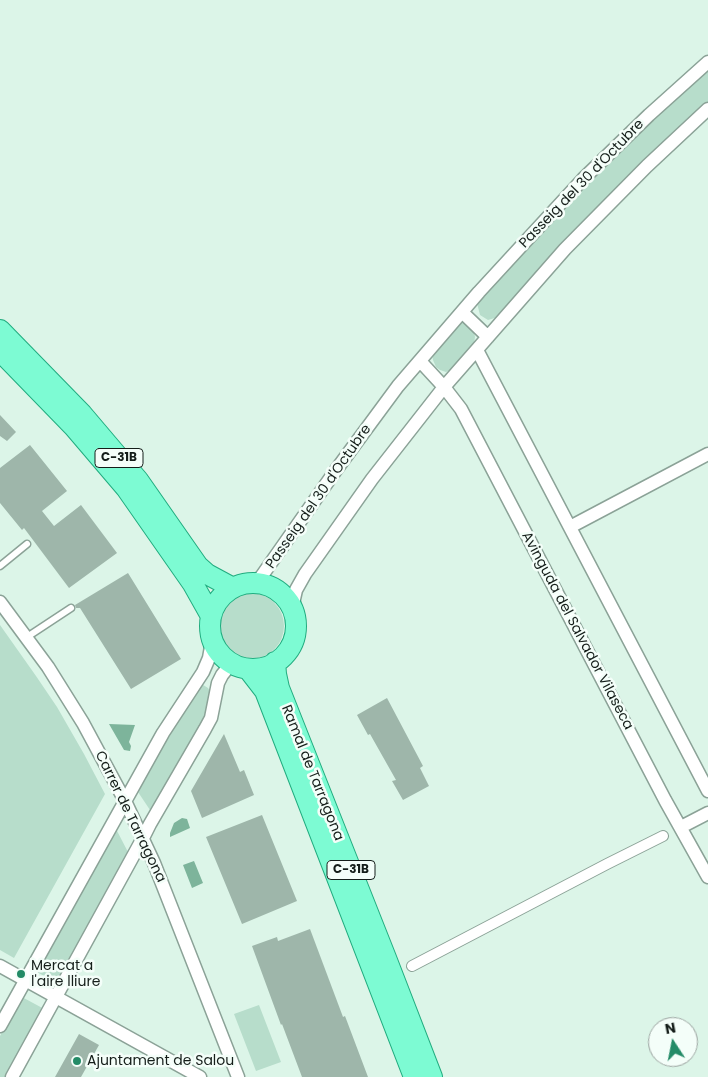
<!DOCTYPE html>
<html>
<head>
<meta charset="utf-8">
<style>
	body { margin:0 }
	#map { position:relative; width:708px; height:1077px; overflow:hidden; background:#dcf5e8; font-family:Poppins,sans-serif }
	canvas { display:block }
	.north { position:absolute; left:648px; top:1017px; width:50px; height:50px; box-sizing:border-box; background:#f4fef9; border:1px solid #9ba4a0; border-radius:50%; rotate:349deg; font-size:14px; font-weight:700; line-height:20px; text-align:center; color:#151e1a }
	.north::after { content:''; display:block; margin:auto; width:18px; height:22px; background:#248b67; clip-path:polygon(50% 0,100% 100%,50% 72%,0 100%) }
</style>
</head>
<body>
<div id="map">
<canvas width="708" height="1077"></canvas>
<div class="north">N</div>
</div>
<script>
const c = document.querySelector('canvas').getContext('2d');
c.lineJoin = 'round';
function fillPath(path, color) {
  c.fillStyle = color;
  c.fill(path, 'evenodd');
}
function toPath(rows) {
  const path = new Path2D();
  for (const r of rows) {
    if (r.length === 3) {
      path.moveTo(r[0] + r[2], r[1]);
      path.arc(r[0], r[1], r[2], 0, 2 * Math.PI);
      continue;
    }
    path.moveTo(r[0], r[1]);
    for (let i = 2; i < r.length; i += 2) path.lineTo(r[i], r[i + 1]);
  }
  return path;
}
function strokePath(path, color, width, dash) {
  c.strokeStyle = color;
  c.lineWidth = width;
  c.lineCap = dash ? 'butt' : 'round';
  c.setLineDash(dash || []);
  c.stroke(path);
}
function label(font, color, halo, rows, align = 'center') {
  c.font = font + ' Poppins,sans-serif';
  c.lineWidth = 5;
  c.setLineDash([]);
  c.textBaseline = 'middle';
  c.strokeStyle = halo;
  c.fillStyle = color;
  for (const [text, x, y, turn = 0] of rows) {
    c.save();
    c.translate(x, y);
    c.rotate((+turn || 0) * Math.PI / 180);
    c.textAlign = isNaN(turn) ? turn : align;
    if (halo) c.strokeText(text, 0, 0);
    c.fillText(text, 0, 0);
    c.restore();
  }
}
const green = toPath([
	[708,67,708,104,498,317,488,320,480,315,477,303,563,205],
	[464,322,474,332,475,337,474,344,453,369,446,372,440,370,436,367,433,360,432,354,457,323],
	[251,626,33],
	[0,625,36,676,57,707,84,754,105,794,14,958,0,950],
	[200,683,208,688,212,694,207,715,152,813,136,789],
	[115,827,129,854,59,984,35,971],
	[22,997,46,1010,8,1077,0,1077,0,1036],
	[259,1005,281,1062,256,1071,234,1014]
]);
const water = toPath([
	[109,724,135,725,129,742,131,746,130,751,124,750],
	[182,818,187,819,190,828,170,837,170,833,174,823],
	[194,861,203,883,192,888,183,865]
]);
const building = toPath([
	[0,415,16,432,7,441,0,436],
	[30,445,67,491,42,511,54,526,81,505,117,553,69,588,24,528,22,530,0,503,0,468],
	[128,573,181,659,131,689,80,608,76,608,75,605],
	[387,698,423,766,420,768,429,786,403,800,392,781,396,780,370,734,368,735,357,715],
	[224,734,240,772,244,770,254,795,202,818,191,791],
	[262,815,297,901,242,924,206,837],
	[310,929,343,1017,345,1016,368,1077,302,1077,282,1024,281,1025,252,946,277,937,278,941],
	[79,1034,99,1045,81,1077,55,1077]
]);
const service = toPath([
	[0,566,27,544],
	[27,637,71,608]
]);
const pedestrian = toPath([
	[412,966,607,864,663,836]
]);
const minor = toPath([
	[462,312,488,337],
	[477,350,708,791],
	[420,361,444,387,461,409,665,800,708,877],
	[570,527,708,454],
	[252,583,261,577,336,470,398,386,479,292,583,179,649,115,708,62],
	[0,602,48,667,83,723,125,801,154,863,238,1077],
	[293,610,294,599,296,590,305,574,372,479,444,387,565,249,647,166,708,109],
	[681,827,708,813],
	[0,966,200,1077],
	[0,1026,163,733,203,672,209,658,212,641],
	[12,1077,143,838,150,824,205,729,211,718,218,683,222,675,226,670,234,665]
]);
const primary = toPath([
	[0,330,82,414,138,480,198,566,207,574,233,588],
	[0,351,74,427,126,488,193,584,211,616],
	[253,626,43],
	[275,662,276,674,279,688,386,958,432,1077],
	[248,669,265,691,414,1077]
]);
const markers = [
	[21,974,5,"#248b67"],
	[77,1061,5,"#248b67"]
];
const shields = [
	[119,458,48],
	[351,870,48]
];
const shieldNames = [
	["C-31B",119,458],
	["C-31B",351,870]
];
const streetNames = [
	["Passeig del 30 d'Octubre",582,184,-46],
	["Passeig del 30 d'Octubre",319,497,-55],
	["Avinguda del Salvador Vilaseca",577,631,62],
	["Ramal de Tarragona",312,773,68],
	["Carrer de Tarragona",130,817,64]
];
const poiNames = [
	["Mercat a",31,966],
	["l'aire lliure",31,982],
	["Ajuntament de Salou",87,1061]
];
fillPath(green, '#b7ddcb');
fillPath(water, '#7db49b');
fillPath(building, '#9eb6aa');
strokePath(service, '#8ba297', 9);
strokePath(pedestrian, '#8ba297', 12);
strokePath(minor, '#8ba297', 15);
strokePath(primary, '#21ac7f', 22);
strokePath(service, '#fff', 6);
strokePath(pedestrian, '#fff', 10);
strokePath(minor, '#fff', 12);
strokePath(primary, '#7dfbd3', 20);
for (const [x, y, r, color] of markers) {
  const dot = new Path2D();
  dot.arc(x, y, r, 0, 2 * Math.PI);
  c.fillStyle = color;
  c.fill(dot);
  strokePath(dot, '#f4fef9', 2);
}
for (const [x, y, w] of shields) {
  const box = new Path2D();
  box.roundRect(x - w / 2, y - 9.5, w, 19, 4);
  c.fillStyle = '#f4fef9';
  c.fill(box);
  strokePath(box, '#151e1a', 1);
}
label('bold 12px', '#151e1a', null, shieldNames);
label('14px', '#151e1a', '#f4fef9', streetNames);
label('14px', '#151e1a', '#f4fef9', poiNames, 'left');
</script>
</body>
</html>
